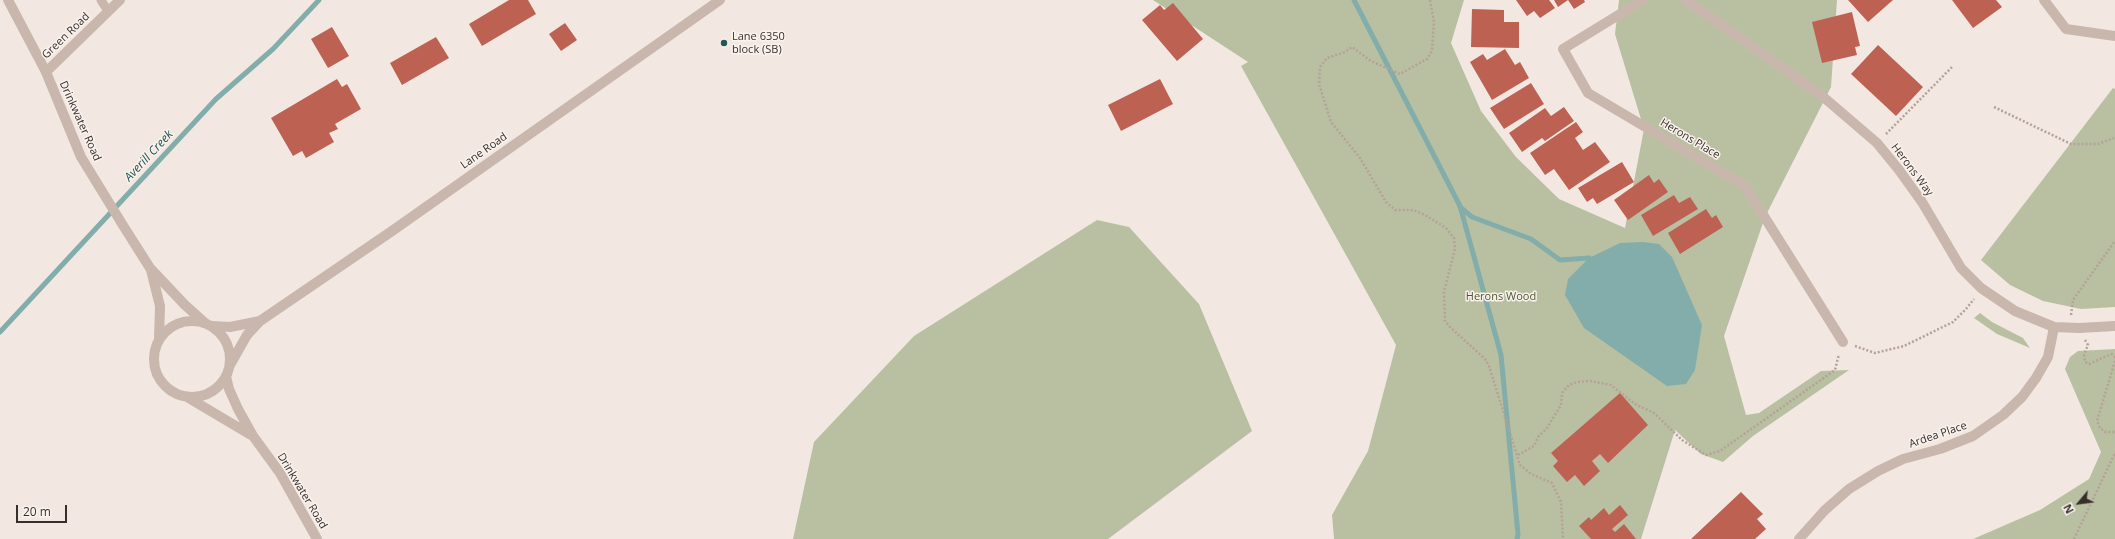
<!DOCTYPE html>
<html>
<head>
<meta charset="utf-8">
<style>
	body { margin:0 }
	#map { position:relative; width:2115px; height:539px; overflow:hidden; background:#f2e8e1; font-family:"Open Sans",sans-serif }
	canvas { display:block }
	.north { position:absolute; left:2059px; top:483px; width:40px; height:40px; -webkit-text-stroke:3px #f9f2ed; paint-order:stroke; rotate:241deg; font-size:11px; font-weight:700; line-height:16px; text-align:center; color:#382e2b }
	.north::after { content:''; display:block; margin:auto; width:14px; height:18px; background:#382e2b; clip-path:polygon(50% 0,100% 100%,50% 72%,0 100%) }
	.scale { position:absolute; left:16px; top:505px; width:51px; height:18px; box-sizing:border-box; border:2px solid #382e2b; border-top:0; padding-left:5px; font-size:12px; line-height:14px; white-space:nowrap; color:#382e2b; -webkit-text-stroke:3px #f9f2ed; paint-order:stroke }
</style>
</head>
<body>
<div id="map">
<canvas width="2115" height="539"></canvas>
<div class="north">N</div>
<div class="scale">20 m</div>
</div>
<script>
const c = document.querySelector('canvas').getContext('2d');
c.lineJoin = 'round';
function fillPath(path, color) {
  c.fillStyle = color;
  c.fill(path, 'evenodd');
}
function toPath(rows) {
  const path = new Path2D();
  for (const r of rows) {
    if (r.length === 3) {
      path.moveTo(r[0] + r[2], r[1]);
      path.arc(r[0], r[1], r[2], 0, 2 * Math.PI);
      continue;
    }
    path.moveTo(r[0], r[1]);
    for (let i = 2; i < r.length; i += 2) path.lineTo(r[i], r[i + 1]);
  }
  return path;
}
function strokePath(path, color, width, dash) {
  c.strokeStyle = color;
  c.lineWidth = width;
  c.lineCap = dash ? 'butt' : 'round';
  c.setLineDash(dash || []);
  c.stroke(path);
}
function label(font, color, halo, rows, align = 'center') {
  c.font = font + ' "Open Sans",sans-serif';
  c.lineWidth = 3;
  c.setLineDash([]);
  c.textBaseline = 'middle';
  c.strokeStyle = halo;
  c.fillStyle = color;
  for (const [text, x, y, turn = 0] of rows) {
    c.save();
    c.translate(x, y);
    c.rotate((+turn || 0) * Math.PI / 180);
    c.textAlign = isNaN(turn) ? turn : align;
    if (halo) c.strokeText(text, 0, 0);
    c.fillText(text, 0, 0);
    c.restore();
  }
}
const green = toPath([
	[1153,0,1464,0,1451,43,1481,111,1516,157,1559,199,1625,228,1644,129,1615,34,1619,0,1837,0,1831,87,1765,217,1724,336,1746,415,1759,413,1821,371,1849,370,1753,436,1723,462,1701,454,1675,430,1641,539,1334,539,1332,515,1368,451,1396,345,1241,66,1248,62],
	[2113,88,2115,89,2115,307,2081,309,2043,301,2010,285,1981,260],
	[1097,220,1129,227,1199,304,1252,431,1108,539,793,539,814,442,914,336],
	[1980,313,1992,322,2023,338,2030,348,1997,334,1974,318],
	[2115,349,2115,539,1973,539,2040,510,2089,479,2101,452,2065,369,2070,357,2078,351]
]);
const water = toPath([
	[1643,242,1659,244,1672,257,1702,325,1695,370,1686,384,1667,386,1584,328,1565,295,1568,279,1589,258,1620,243]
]);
const stream = toPath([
	[1354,0,1460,206,1501,355,1518,534,1517,539],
	[1460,207,1472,217,1531,239,1560,260,1589,258],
	[0,332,216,99,273,49,319,0]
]);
const building = toPath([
	[509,0,528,0,536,14,482,46,469,24],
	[1516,0,1549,0,1555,8,1540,18,1534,11,1527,16],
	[1554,0,1584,0,1585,2,1574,9,1568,0,1558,7],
	[1848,0,1893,0,1868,22],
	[1952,0,1996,0,2002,7,1973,28],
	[1173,3,1203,39,1177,61,1142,20,1160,5,1164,10],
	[1472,9,1504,10,1504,22,1519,22,1519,48,1471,47],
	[1852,12,1860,46,1855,47,1857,55,1822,63,1812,22],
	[565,23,577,40,561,51,549,34],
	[332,27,349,56,328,68,311,39],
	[436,37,449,58,402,85,390,63],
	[1878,45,1923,87,1896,116,1851,74],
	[1505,49,1515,65,1520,62,1529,78,1492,100,1470,62,1483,54,1487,60],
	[337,79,342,87,347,84,361,109,335,124,338,129,329,133,334,142,306,158,302,151,293,156,271,118],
	[1160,79,1173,104,1121,131,1108,105],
	[1531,83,1544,104,1504,129,1490,108],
	[1564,107,1574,121,1545,141,1542,138,1522,152,1509,133,1545,108,1551,116],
	[1576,122,1583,132,1575,138,1583,150,1595,142,1610,162,1569,190,1554,169,1545,175,1530,153],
	[1622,162,1634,182,1597,204,1593,198,1587,202,1578,188],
	[1649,175,1654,183,1659,179,1668,192,1628,220,1614,200],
	[1674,195,1679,203,1690,197,1698,209,1653,236,1641,215],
	[1706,209,1712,218,1716,215,1723,227,1680,254,1668,233],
	[1620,393,1648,425,1608,463,1600,454,1592,461,1600,471,1584,486,1575,475,1567,482,1553,466,1558,461,1551,453],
	[1741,492,1763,514,1757,519,1766,529,1755,539,1691,539],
	[1620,505,1628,515,1612,529,1615,532,1624,524,1636,539,1591,539,1579,526,1589,517,1591,520,1604,508,1609,515]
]);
const path = toPath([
	[1430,0,1434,22,1432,51,1427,59,1400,74,1371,61,1352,47,1345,52,1327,58,1320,67,1319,84,1331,122,1360,158,1386,202,1395,210,1413,210,1425,215,1446,228,1454,238,1455,249,1444,292,1445,321,1450,327,1485,359,1489,366,1520,465,1531,474,1552,483,1561,502,1563,539],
	[1994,107,2071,144,2098,144,2114,138],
	[1886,134,1952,67],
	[2071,315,2073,300,2115,241],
	[2085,340,2088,345,2084,355,2085,362,2089,364,2109,355,2112,354,2115,357],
	[1855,346,1875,353,1904,346,1953,322,1966,309,1974,299],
	[2115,361,2097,421,2100,428,2105,432,2115,432],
	[1518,455,1534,446,1538,437,1547,428,1561,405,1562,393,1569,385,1577,382,1590,381,1611,385,1635,404,1654,413,1682,440,1706,455,1720,451,1835,370,1839,354],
	[2074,539,2115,453]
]);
const service = toPath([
	[101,0,108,11]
]);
const minor = toPath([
	[1643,0,1563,49,1588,93,1745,186,1843,342],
	[1686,0,1821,95,1877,143,1899,170,1922,202,1961,268,1981,288,2015,311,2054,327,2079,328,2115,326],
	[2044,0,2066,29,2115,36],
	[46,72,120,0],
	[1799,539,1825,510,1849,489,1878,471,1903,459,1940,449,1973,436,2003,415,2022,397,2036,378,2048,357,2054,327]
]);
const tertiary = toPath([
	[8,0,46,72,81,157,124,227,150,268,185,305,205,323],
	[151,270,160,306,159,340],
	[192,359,38],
	[212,326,230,327,260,321],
	[230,365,247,335,260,321,392,231,720,0],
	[226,376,229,389,238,409,253,436,280,473,317,539],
	[187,397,251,435]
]);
const markers = [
	[724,43,4,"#235755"]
];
const streetNames = [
	["Green Road",66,36,-44],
	["Drinkwater Road",80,121,66],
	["Herons Place",1690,139,31],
	["Lane Road",484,151,-35],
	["Herons Way",1912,170,53],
	["Ardea Place",1938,435,-19],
	["Drinkwater Road",302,491,59]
];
const poiNames = [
	["Lane 6350",732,37],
	["block (SB)",732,50]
];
const parkNames = [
	["Herons Wood",1501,297]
];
const waterNames = [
	["Averill Creek",149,156,-47]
];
fillPath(green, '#b9c0a1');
fillPath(water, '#82adaa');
strokePath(stream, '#82adaa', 5);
fillPath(building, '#bd6253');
strokePath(path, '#b5a197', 2.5, [2, 2]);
strokePath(service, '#c9b7ad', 9);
strokePath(minor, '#c9b7ad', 10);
strokePath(tertiary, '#c9b7ad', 10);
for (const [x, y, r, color] of markers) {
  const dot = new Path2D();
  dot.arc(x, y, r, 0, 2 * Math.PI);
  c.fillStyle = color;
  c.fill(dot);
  strokePath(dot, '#f9f2ed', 1.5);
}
label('11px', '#382e2b', '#f9f2ed', streetNames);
label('11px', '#382e2b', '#f9f2ed', poiNames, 'left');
label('11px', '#4c5531', '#f9f2ed', parkNames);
label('italic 12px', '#235755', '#f9f2ed', waterNames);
</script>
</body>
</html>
